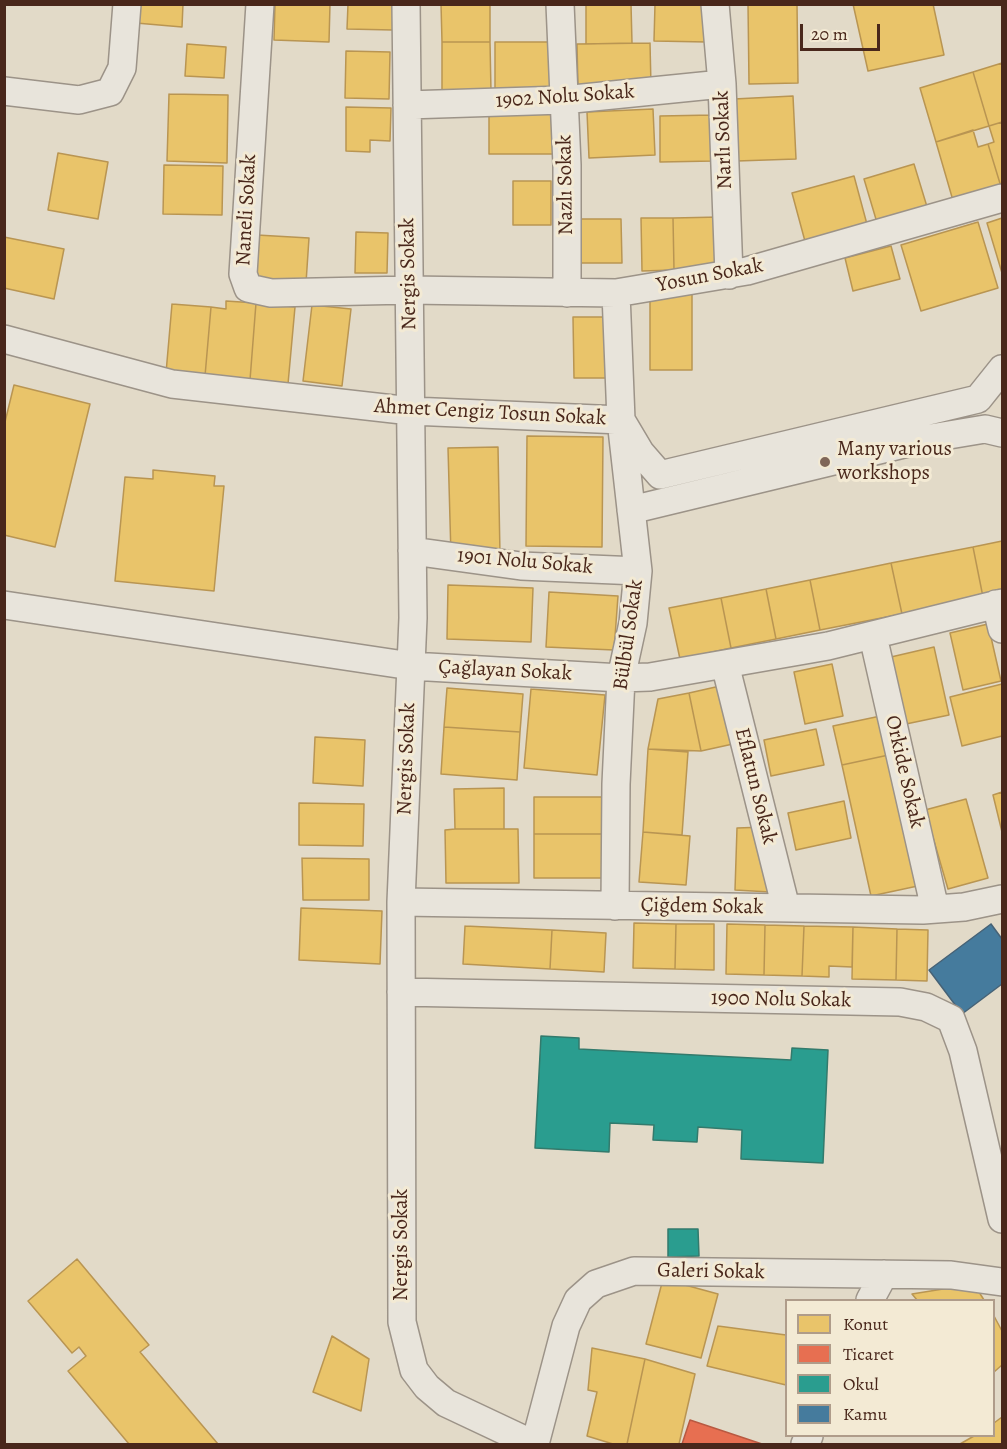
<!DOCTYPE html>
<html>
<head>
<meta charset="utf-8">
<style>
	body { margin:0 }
	#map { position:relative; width:1007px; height:1449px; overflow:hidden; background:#e2dac8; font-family:Alegreya,serif }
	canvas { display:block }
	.frame { position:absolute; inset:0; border:6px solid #49271b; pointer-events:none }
	.legend { position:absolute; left:785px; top:1299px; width:210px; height:138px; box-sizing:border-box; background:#f3ead4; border:2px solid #af9c8a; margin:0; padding:8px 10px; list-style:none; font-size:18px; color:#49271b }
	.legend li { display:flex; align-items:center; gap:12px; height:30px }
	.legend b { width:30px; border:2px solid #af9c8a }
	.scale { position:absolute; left:800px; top:24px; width:80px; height:27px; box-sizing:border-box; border:3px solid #49271b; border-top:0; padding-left:8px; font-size:18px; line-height:21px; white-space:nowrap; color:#49271b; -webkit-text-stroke:4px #f3ead4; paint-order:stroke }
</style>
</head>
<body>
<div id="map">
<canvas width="1007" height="1449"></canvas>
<div class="frame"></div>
<ul class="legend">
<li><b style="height:16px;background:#e9c46a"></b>Konut</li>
<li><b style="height:16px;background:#e76f51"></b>Ticaret</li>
<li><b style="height:16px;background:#2a9d8f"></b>Okul</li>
<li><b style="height:16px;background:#457b9d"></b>Kamu</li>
</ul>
<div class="scale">20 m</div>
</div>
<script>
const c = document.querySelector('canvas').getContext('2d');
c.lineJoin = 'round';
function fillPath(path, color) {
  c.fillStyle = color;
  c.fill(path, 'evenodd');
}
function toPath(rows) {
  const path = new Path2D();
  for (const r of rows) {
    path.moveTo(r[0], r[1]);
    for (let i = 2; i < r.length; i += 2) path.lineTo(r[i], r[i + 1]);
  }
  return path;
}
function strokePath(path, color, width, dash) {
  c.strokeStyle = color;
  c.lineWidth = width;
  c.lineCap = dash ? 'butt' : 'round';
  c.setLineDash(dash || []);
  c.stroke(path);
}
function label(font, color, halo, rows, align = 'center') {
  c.font = font + ' Alegreya,serif';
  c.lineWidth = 6;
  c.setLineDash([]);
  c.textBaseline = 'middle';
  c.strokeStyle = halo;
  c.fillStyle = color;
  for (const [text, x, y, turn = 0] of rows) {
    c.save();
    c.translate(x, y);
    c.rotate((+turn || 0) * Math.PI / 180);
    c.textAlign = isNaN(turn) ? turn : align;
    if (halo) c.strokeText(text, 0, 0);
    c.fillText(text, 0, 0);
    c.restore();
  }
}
const homes = toPath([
	[137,4,183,4,182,27,136,23,137,4],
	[275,4,330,4,329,42,274,40,275,4],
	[348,4,394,4,393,30,347,29,348,4],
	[441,4,490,4,490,42,442,42,441,4],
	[586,4,631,4,632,43,586,44,586,4],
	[655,4,708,4,707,42,654,41,655,4],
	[748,4,797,4,798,83,749,84,748,4],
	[853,4,933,4,944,55,868,71,853,4],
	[442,42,490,42,491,92,442,93,442,42],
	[495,42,553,42,553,92,495,91,495,42],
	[650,43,651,86,578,88,577,44,650,43],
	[187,44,226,47,224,78,185,76,187,44],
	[346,51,390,52,389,99,345,98,346,51],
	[1002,63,1002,122,989,126,973,72,1002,63],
	[973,72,989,126,936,142,920,88,973,72],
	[169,94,228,95,227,163,167,161,169,94],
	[793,96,796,159,737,161,734,99,793,96],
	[346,107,391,108,390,141,370,140,370,152,346,151,346,107],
	[489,109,559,109,559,154,489,154,489,109],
	[653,109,655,155,589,158,587,112,653,109],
	[713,115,714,161,660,162,660,116,713,115],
	[1002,122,1002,190,988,144,994,142,989,126,1002,122],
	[973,130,978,147,988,144,1002,190,954,204,936,142,973,130],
	[58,153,108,162,98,219,48,210,58,153],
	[914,164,928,210,878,226,864,179,914,164],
	[164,165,223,166,222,215,163,214,164,165],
	[854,176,868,228,806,245,792,193,854,176],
	[513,181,551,181,551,225,513,225,513,181],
	[720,217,721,269,674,270,673,218,720,217],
	[641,218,673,218,674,270,642,271,641,218],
	[1002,218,1002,273,987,223,1002,218],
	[573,219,621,219,622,263,574,263,573,219],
	[978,222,998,288,921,311,901,245,978,222],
	[356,232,388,233,387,273,355,273,356,232],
	[257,235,309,238,306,283,254,280,257,235],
	[4,237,64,249,54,299,4,288,4,237],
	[891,246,900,279,853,291,845,258,891,246],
	[650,293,692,293,692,370,650,370,650,293],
	[226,301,256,303,250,380,205,376,211,307,226,309,226,301],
	[256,303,295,307,288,384,250,380,256,303],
	[172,304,211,307,205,376,166,373,172,304],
	[312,305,351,309,342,386,303,381,312,305],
	[573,317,608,317,608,378,574,378,573,317],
	[14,385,90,404,55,547,4,535,4,426,14,385],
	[527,436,603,437,602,547,526,546,527,436],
	[498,447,500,555,451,556,448,448,498,447],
	[153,470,215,476,214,486,224,486,214,591,115,581,125,477,153,479,153,470],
	[1002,541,1002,593,983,597,973,547,1002,541],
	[973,547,983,597,902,614,891,563,973,547],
	[891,563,902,614,820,630,810,580,891,563],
	[810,580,820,630,776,639,766,589,810,580],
	[448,585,533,588,531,642,447,639,448,585],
	[766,589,776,639,731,648,721,598,766,589],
	[549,592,618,596,614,650,546,647,549,592],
	[721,598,731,648,680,659,669,608,721,598],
	[988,624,1001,681,963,690,950,633,988,624],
	[934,647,949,715,906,724,891,657,934,647],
	[832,664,843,716,805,724,794,672,832,664],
	[729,684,742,742,701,751,689,693,729,684],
	[1002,684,1002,736,962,746,950,697,1002,684],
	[447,688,523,694,520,732,444,727,447,688],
	[531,689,605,695,597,775,524,768,531,689],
	[689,693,701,751,648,749,658,699,689,693],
	[890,714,898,753,842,765,833,726,890,714],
	[444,727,520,732,517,780,441,774,444,727],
	[816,729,824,765,771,776,764,740,816,729],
	[315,737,365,740,363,786,313,783,315,737],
	[648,749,688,752,682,835,643,832,648,749],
	[898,753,927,884,871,896,842,765,898,753],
	[504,788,504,829,455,829,454,789,504,788],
	[1002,792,1002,832,993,795,1002,792],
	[534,797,603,797,603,834,534,834,534,797],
	[966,799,988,878,948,889,925,810,966,799],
	[844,801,851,838,796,850,788,813,844,801],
	[299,803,364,804,363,846,299,845,299,803],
	[765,827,770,892,735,890,737,828,765,827],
	[455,829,518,829,519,883,446,883,445,830,455,829],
	[643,832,690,836,686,885,639,882,643,832],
	[534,834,603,834,603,878,534,878,534,834],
	[302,858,369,859,369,900,303,900,302,858],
	[301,908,382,911,380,964,299,960,301,908],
	[634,923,676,924,675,969,633,968,634,923],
	[676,924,714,924,714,970,675,969,676,924],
	[727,924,765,925,764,975,726,974,727,924],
	[765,925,804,926,802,976,764,975,765,925],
	[465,926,552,930,550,969,463,964,465,926],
	[804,926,853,927,852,967,829,966,829,977,802,976,804,926],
	[853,927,897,929,896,980,852,979,853,927],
	[897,929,928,930,927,981,896,980,897,929],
	[552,930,606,933,604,972,550,969,552,930],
	[77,1259,149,1345,140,1352,218,1444,129,1444,68,1371,86,1356,79,1347,72,1353,28,1301,77,1259],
	[663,1279,718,1294,701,1358,646,1344,663,1279],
	[974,1284,984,1300,917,1300,912,1294,974,1284],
	[994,1316,1002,1331,1002,1365,994,1372,994,1316],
	[718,1326,786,1335,786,1385,707,1366,718,1326],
	[332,1336,369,1359,361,1411,313,1392,332,1336],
	[592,1348,645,1359,627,1444,613,1444,587,1436,597,1392,588,1390,592,1348],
	[645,1359,695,1374,679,1444,627,1444,645,1359],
	[1002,1417,1002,1444,960,1444,974,1436,994,1436,994,1423,1002,1417]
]);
const shops = toPath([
	[690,1420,762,1444,682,1444,690,1420]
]);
const schools = toPath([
	[541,1036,579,1038,579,1049,791,1060,792,1048,828,1050,823,1163,741,1159,742,1130,698,1127,697,1142,653,1140,654,1125,610,1123,609,1152,535,1148,541,1036],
	[668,1229,698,1229,699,1256,668,1257,668,1229]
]);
const public = toPath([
	[991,924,1002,939,1002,984,962,1014,929,970,991,924]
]);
const minor = toPath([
	[260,4,243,274,248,288,271,293,409,290,616,293,747,271,1002,198],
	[406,4,413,618,401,902,402,1322,414,1370,427,1387,446,1403,533,1444],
	[560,4,567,165,567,293],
	[715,4,722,84,729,275],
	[4,91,79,100,110,92,122,68,127,4],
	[407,105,563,100,722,84],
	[4,339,172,384,411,411,621,420,640,452,660,475,978,399,1002,369],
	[631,510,925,439,985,429,1002,433],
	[412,551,521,566,638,571],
	[996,604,1002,629],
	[4,605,411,666,621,678,650,677,828,646,1002,603],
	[873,636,935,909],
	[725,664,786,908],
	[401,902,923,910,964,907,1002,899],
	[615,906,616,784,621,678,633,623,638,571,621,420,616,293],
	[401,992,900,1002,926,1007,951,1019,963,1051,1002,1219],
	[870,1300,884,1274],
	[535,1444,566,1326,578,1300,596,1284,634,1271,951,1275,1002,1282],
	[805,1444,809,1436]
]);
const markers = [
	[825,462,6,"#7f6658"]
];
const streetNames = [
	["1902 Nolu Sokak",565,97,-4],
	["Narlı Sokak",724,140,-92],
	["Nazlı Sokak",566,185,-91],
	["Naneli Sokak",247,210,-87],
	["Nergis Sokak",409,274,-91],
	["Yosun Sokak",710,276,-11],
	["Ahmet Cengiz Tosun Sokak",490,413,3],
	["1901 Nolu Sokak",525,562,5],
	["Bülbül Sokak",629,635,-82],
	["Çağlayan Sokak",505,671,3],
	["Nergis Sokak",407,759,-88],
	["Orkide Sokak",904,772,77],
	["Eflatun Sokak",755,786,76],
	["Çiğdem Sokak",702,907,1],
	["1900 Nolu Sokak",781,1000,1],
	["Nergis Sokak",402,1245,-90],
	["Galeri Sokak",711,1272,1]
];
const poiNames = [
	["Many various",837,450],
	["workshops",837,474]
];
fillPath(homes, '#e9c46a');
strokePath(homes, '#b99552', 1.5);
fillPath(shops, '#e76f51');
strokePath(shops, '#b85941', 1.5);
fillPath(schools, '#2a9d8f');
strokePath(schools, '#337a6c', 1.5);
fillPath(public, '#457b9d');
strokePath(public, '#466276', 1.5);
strokePath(minor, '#9c9388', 30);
strokePath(minor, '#e8e4db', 27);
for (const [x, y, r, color] of markers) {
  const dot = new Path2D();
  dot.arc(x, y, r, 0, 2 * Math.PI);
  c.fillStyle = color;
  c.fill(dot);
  strokePath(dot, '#f3ead4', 2);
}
label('21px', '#49271b', '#f3ead4', streetNames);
label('21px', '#49271b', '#f3ead4', poiNames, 'left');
</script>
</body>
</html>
